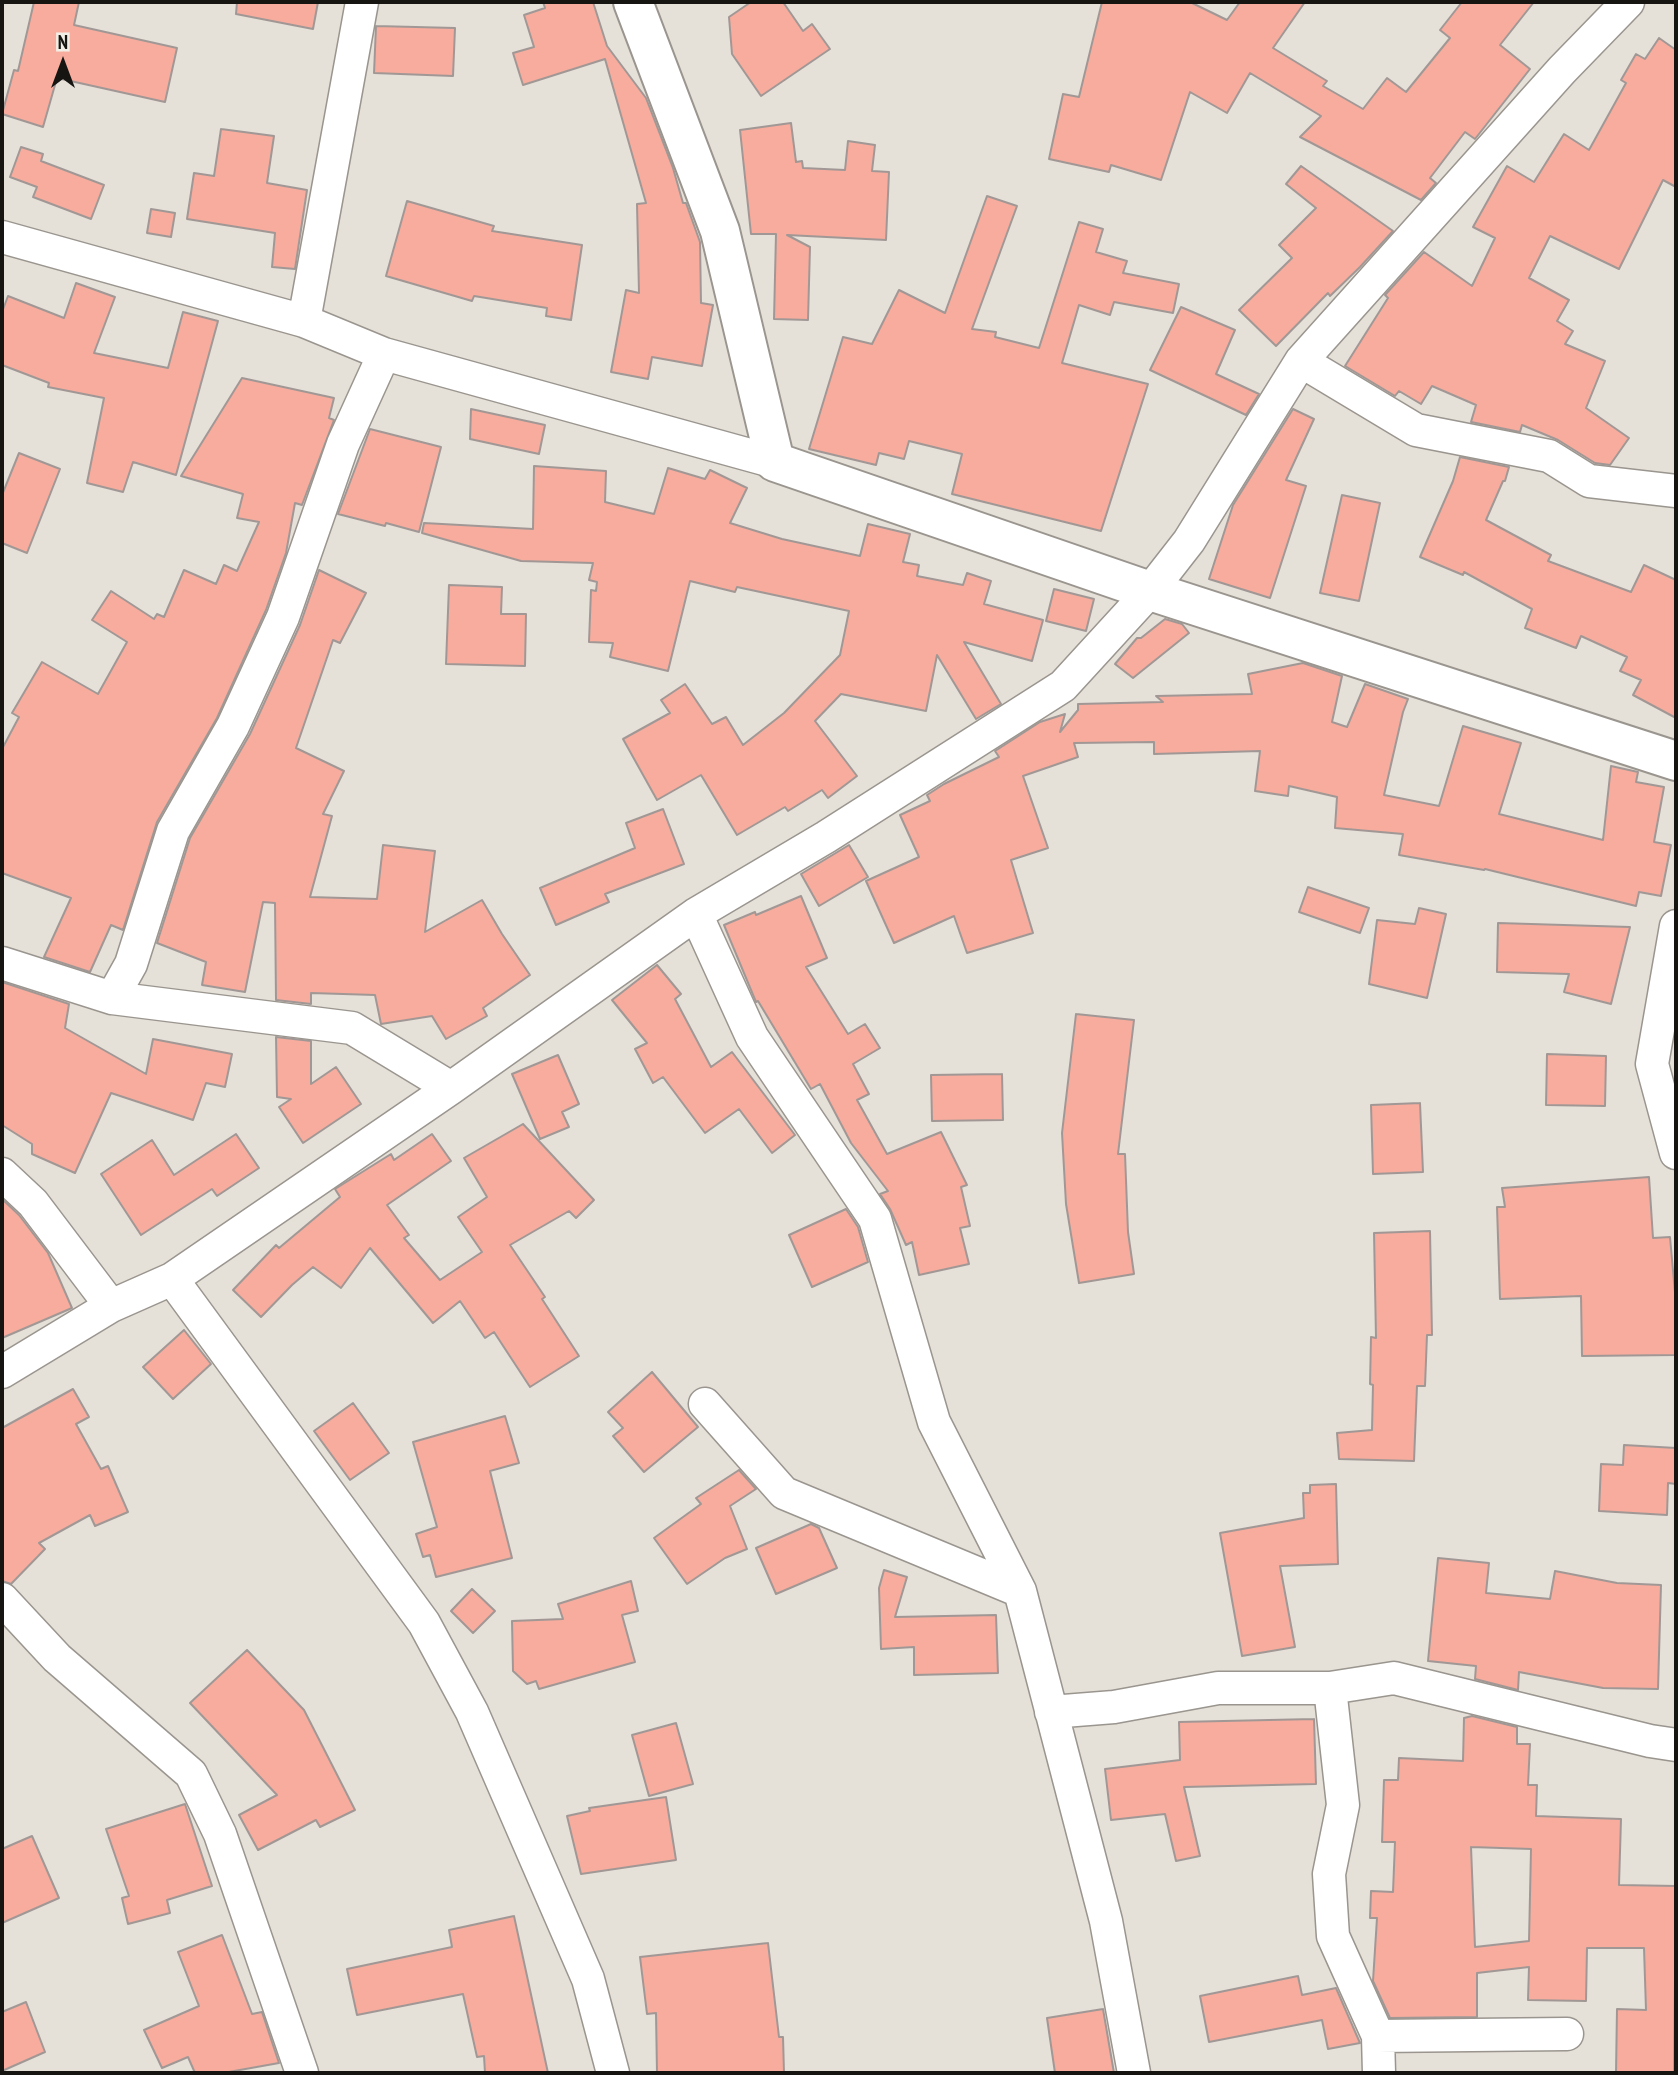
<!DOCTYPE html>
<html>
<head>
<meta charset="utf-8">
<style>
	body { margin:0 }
	#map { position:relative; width:1678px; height:2075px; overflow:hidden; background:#e5e0d8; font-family:"PT Sans Narrow",sans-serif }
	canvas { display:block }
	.frame { position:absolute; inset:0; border:4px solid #161512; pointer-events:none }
	.north { position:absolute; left:28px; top:28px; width:70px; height:70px; -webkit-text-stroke:5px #f2ede5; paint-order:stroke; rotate:0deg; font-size:19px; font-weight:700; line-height:28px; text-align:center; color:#161512 }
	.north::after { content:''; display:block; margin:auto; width:24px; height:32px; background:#161512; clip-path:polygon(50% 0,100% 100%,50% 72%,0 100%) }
</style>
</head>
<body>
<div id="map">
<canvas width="1678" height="2075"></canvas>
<div class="frame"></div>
<div class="north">N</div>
</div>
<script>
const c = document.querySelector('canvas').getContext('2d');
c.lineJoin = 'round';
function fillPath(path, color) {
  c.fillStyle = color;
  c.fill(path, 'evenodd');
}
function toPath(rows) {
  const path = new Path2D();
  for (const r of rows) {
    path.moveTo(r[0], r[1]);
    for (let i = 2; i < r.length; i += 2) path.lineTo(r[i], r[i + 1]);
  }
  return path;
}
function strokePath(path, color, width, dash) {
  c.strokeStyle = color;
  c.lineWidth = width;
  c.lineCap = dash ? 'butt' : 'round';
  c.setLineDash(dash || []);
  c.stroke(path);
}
const building = toPath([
	[34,2,79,2,74,25,177,48,165,102,57,78,43,127,2,114,14,70,18,71,34,2],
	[237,2,318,2,313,29,236,14,237,2],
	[543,2,593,2,607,46,646,98,673,168,683,203,686,203,700,242,701,303,713,305,702,366,652,357,648,379,611,372,626,290,639,293,637,204,646,203,605,59,523,85,513,53,534,47,524,15,545,8,543,2],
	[751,2,783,2,803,31,812,24,830,49,761,96,732,54,729,17,751,2],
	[1102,2,1190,2,1227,20,1240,2,1305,2,1273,48,1327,81,1323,86,1363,109,1387,78,1406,92,1450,38,1440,30,1462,2,1534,2,1500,45,1530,69,1475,139,1465,132,1430,178,1436,183,1421,200,1300,137,1321,116,1250,73,1227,113,1190,92,1161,180,1111,165,1109,172,1049,159,1063,94,1079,97,1102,2],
	[376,26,455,28,453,76,374,73,376,26],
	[1659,38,1676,50,1676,187,1663,180,1619,269,1550,236,1529,278,1569,300,1557,321,1573,331,1565,344,1605,361,1586,408,1629,438,1610,465,1595,463,1558,440,1522,425,1520,432,1471,422,1476,405,1432,386,1421,404,1399,391,1395,396,1345,366,1388,298,1385,295,1424,252,1472,286,1495,238,1473,227,1507,166,1534,182,1564,134,1589,150,1626,83,1621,80,1636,54,1645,59,1659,38],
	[791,123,796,162,802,161,803,168,845,170,848,141,875,145,872,171,889,172,886,240,787,235,810,247,808,320,774,319,776,234,751,234,740,130,791,123],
	[221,129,274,136,267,183,307,190,295,269,272,267,275,233,187,219,194,173,214,176,221,129],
	[21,147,43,154,41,161,104,185,91,219,33,197,37,187,10,177,21,147],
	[1301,166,1393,231,1360,267,1330,296,1328,293,1276,346,1239,310,1292,258,1279,245,1316,208,1286,184,1301,166],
	[987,196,1017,206,972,329,996,332,995,337,1039,348,1079,222,1103,229,1096,252,1127,261,1123,273,1179,284,1173,313,1114,302,1110,315,1079,305,1062,363,1148,384,1101,531,952,494,962,454,909,441,904,459,879,453,876,465,809,449,843,337,872,344,899,290,945,313,987,196],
	[407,201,494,226,492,231,582,245,571,320,546,316,547,308,474,296,472,301,386,276,407,201],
	[151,209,175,213,171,237,147,233,151,209],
	[76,283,115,297,94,353,168,368,183,312,218,321,176,475,133,462,123,492,87,483,104,398,48,387,49,383,2,365,2,312,8,296,64,318,76,283],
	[1181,307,1235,330,1216,374,1259,394,1246,415,1150,370,1181,307],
	[242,378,334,398,329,418,334,420,302,505,295,503,286,553,266,610,217,718,157,822,123,930,111,925,90,972,44,957,71,898,2,873,2,749,19,717,12,713,42,662,98,694,127,642,92,620,111,591,154,619,157,614,164,617,184,570,216,584,224,565,237,571,259,522,237,518,243,494,181,476,242,378],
	[471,409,545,425,539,454,470,439,471,409],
	[1293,409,1314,419,1286,480,1306,486,1270,598,1209,579,1233,505,1293,409],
	[370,429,441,447,419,532,386,523,385,526,338,514,370,429],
	[19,453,60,469,27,553,2,543,2,495,19,453],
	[1460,457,1509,467,1505,481,1503,481,1486,520,1551,555,1548,561,1631,592,1644,565,1676,580,1676,718,1633,695,1641,680,1620,671,1627,657,1581,636,1576,648,1525,628,1532,609,1464,572,1463,575,1420,557,1453,481,1460,457],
	[534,466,606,471,605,502,654,514,668,468,705,479,710,470,747,488,730,523,782,539,860,556,868,524,910,534,903,562,919,565,917,576,963,585,967,573,991,581,984,604,1043,620,1032,661,964,642,1001,704,976,719,937,655,926,711,841,694,815,721,857,776,828,798,822,790,788,811,785,807,737,835,701,775,657,800,623,739,670,713,661,700,685,684,712,724,726,717,743,745,784,713,840,655,849,611,737,587,735,592,690,581,668,671,610,657,613,643,589,642,591,590,596,591,597,582,589,580,593,563,521,561,422,533,424,523,533,529,534,466],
	[1342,495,1380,503,1359,601,1320,593,1342,495],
	[319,570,366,593,340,643,333,640,296,748,344,771,323,814,332,816,310,897,377,899,383,845,435,851,425,932,482,900,502,934,530,975,483,1008,487,1016,446,1039,432,1016,381,1024,375,995,311,993,311,1004,276,1000,275,903,263,902,245,992,202,985,206,962,157,943,190,838,250,734,300,625,319,570],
	[449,585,502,587,501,614,526,614,525,666,446,664,449,585],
	[1054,589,1094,599,1086,631,1046,621,1054,589],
	[1165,619,1182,624,1189,633,1133,678,1115,664,1137,638,1141,638,1165,619],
	[1303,663,1342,676,1332,722,1347,727,1365,684,1408,699,1403,712,1384,795,1439,806,1463,726,1521,743,1499,814,1603,840,1611,766,1638,772,1636,782,1664,787,1654,842,1671,845,1661,896,1639,892,1636,906,1485,869,1484,870,1399,855,1403,834,1335,828,1337,797,1289,786,1288,796,1255,791,1260,751,1154,754,1154,742,1074,743,1078,757,1023,776,1048,848,1011,860,1033,933,967,953,954,916,894,943,866,881,919,857,900,815,930,801,927,795,944,784,999,757,995,751,1040,722,1065,714,1060,732,1078,710,1078,704,1163,702,1156,696,1252,694,1248,674,1303,663],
	[663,809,684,864,605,894,609,902,556,925,540,888,635,848,626,823,663,809],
	[849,845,868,877,819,906,801,874,849,845],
	[1308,887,1369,908,1360,933,1299,912,1308,887],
	[801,896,827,958,806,967,848,1034,865,1024,880,1048,853,1064,869,1094,857,1100,887,1154,941,1132,967,1185,961,1187,970,1226,960,1228,969,1264,919,1275,912,1242,906,1245,890,1209,880,1194,888,1191,851,1143,820,1084,811,1089,758,1001,756,1002,724,925,755,912,756,915,801,896],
	[1419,908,1446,914,1427,998,1369,984,1377,920,1415,924,1419,908],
	[1498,923,1630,927,1611,1004,1564,992,1569,974,1497,972,1498,923],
	[657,965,681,994,675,999,711,1067,732,1052,795,1135,772,1153,739,1109,705,1133,663,1077,653,1083,635,1049,647,1043,612,1000,657,965],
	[2,982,69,1004,65,1028,146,1074,153,1039,232,1054,225,1087,206,1083,193,1120,111,1093,75,1173,32,1154,32,1144,2,1125,2,982],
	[1076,1014,1134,1020,1118,1154,1125,1154,1128,1232,1134,1274,1079,1283,1066,1204,1062,1133,1076,1014],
	[276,1037,311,1041,311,1084,336,1067,361,1104,303,1143,279,1107,291,1099,277,1097,276,1037],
	[1547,1054,1606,1056,1605,1106,1546,1105,1547,1054],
	[558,1055,579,1104,562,1112,569,1127,540,1139,512,1074,558,1055],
	[1002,1074,1003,1120,932,1121,931,1075,1002,1074],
	[1420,1103,1423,1172,1373,1174,1371,1105,1420,1103],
	[523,1124,594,1200,576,1218,569,1211,510,1245,545,1297,542,1299,579,1356,530,1387,494,1332,485,1338,460,1301,433,1323,370,1248,341,1288,313,1267,292,1285,261,1317,233,1290,276,1245,279,1248,340,1197,335,1189,391,1154,394,1160,432,1134,451,1161,387,1205,409,1235,404,1238,440,1280,482,1252,458,1217,487,1197,464,1158,523,1124],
	[236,1134,259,1168,217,1196,212,1189,141,1235,101,1174,152,1140,174,1175,236,1134],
	[1649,1177,1653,1238,1670,1237,1676,1304,1676,1355,1582,1356,1581,1296,1500,1299,1497,1207,1505,1207,1502,1188,1649,1177],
	[2,1199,19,1215,48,1253,72,1308,2,1338,2,1199],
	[846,1209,858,1227,868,1262,812,1287,789,1235,846,1209],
	[1430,1231,1432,1335,1427,1335,1425,1386,1417,1386,1414,1461,1339,1459,1337,1433,1372,1430,1373,1385,1370,1384,1371,1337,1376,1338,1374,1233,1430,1231],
	[184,1330,211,1364,173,1399,143,1367,184,1330],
	[652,1372,698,1427,644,1472,613,1436,623,1428,608,1412,652,1372],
	[73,1389,89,1417,76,1424,101,1469,108,1466,128,1512,95,1526,90,1515,39,1543,45,1549,11,1584,2,1581,2,1428,73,1389],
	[353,1403,389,1453,350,1480,314,1431,353,1403],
	[505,1416,519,1463,490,1471,512,1558,436,1577,430,1555,423,1557,416,1534,437,1527,413,1442,505,1416],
	[1624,1445,1676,1448,1676,1484,1668,1483,1667,1515,1599,1511,1601,1464,1623,1465,1624,1445],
	[739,1470,756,1489,730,1506,747,1549,725,1558,687,1584,654,1538,701,1504,696,1498,739,1470],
	[1336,1484,1338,1564,1280,1566,1295,1647,1242,1656,1220,1533,1304,1518,1303,1493,1310,1493,1310,1485,1336,1484],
	[811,1524,819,1528,837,1568,776,1594,756,1548,811,1524],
	[1438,1558,1489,1563,1486,1593,1550,1599,1555,1571,1617,1583,1661,1585,1658,1689,1603,1688,1519,1672,1518,1690,1475,1679,1476,1666,1428,1661,1438,1558],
	[884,1570,907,1577,895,1617,996,1615,998,1673,914,1675,914,1647,881,1649,879,1588,884,1570],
	[631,1581,638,1611,622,1615,635,1662,539,1689,536,1681,527,1684,513,1671,512,1621,563,1619,558,1604,631,1581],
	[472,1589,495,1611,473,1633,451,1611,472,1589],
	[247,1650,304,1710,355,1810,320,1827,316,1820,258,1850,239,1815,277,1795,190,1703,247,1650],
	[1472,1716,1517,1727,1517,1744,1530,1744,1528,1785,1537,1785,1536,1816,1621,1819,1619,1885,1676,1886,1674,2073,1616,2073,1617,2009,1646,2010,1644,1948,1587,1948,1586,2001,1528,2000,1529,1967,1477,1973,1477,2017,1390,2018,1373,1981,1377,1918,1370,1918,1371,1891,1393,1892,1395,1842,1382,1842,1384,1780,1398,1780,1399,1758,1463,1761,1464,1718,1472,1716],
	[1471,1847,1531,1849,1529,1941,1475,1947,1471,1847],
	[1314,1719,1316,1784,1184,1787,1200,1856,1176,1861,1165,1814,1111,1820,1105,1769,1180,1760,1179,1722,1314,1719],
	[676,1723,693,1784,649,1796,632,1735,676,1723],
	[666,1797,676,1860,581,1874,567,1816,590,1811,589,1808,666,1797],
	[185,1804,212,1886,167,1900,170,1913,128,1924,122,1898,129,1896,106,1829,185,1804],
	[32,1836,59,1898,2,1923,2,1849,32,1836],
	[514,1916,548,2073,485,2073,484,2056,477,2057,463,1994,357,2015,347,1969,452,1947,449,1930,514,1916],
	[222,1935,252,2014,262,2012,279,2063,223,2073,195,2073,188,2057,162,2068,144,2030,199,2006,178,1952,222,1935],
	[768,1943,779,2037,783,2037,784,2073,657,2073,656,2013,647,2014,640,1957,768,1943],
	[1298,1976,1302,1995,1336,1988,1360,2043,1328,2049,1322,2020,1209,2042,1200,1996,1298,1976],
	[26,2002,45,2052,2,2071,2,2012,26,2002],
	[1103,2009,1114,2073,1055,2073,1047,2018,1103,2009]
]);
const minor = toPath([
	[2,237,304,321,384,354,775,462],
	[304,321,362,2],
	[1301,361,1416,430,1549,456,1589,481,1676,491],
	[696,914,752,1037,875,1219,934,1422,1020,1591,1106,1921,1134,2073],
	[1676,926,1652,1064,1676,1153],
	[2,963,112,998,352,1028,451,1088],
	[112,998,131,964,173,831,233,726,283,617,343,444,384,354],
	[2,1174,33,1203,111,1306],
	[172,1279,424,1623,472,1712,588,1979,613,2073],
	[2,1372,111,1306,172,1279,451,1088,696,914,826,837,1063,686,1150,591,1189,541,1301,361,1562,70,1628,2],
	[705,1404,784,1493,1020,1591],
	[2,1599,57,1658,191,1774,220,1834,302,2073],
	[1330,1688,1394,1678,1650,1741,1676,1745],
	[1051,1712,1114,1707,1218,1688,1330,1688,1343,1805,1329,1874,1333,1936,1378,2036,1379,2073],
	[1378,2036,1567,2034]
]);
const tertiary = toPath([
	[633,2,720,231,775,462,1150,591,1676,761]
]);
fillPath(building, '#f7ac9d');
strokePath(building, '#a19896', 2);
strokePath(minor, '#9a958e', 35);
strokePath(tertiary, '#9a958e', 42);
strokePath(minor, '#fff', 32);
strokePath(tertiary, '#fff', 38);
</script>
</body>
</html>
